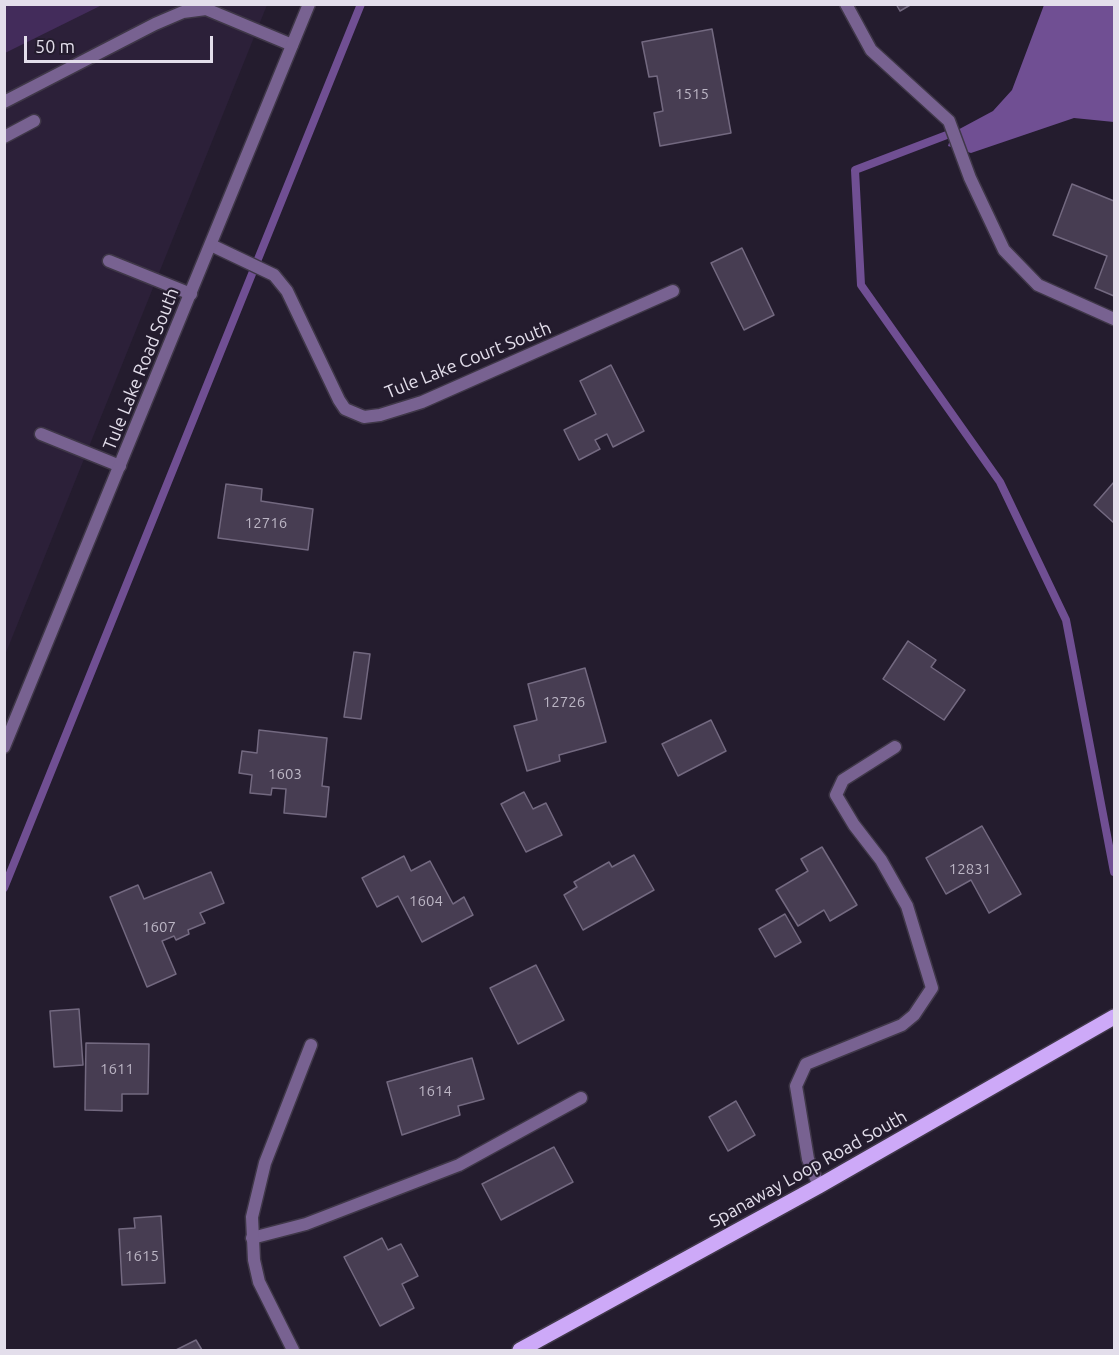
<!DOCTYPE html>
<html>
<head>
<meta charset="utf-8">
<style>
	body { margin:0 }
	#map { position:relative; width:1119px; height:1355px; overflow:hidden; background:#241c2e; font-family:Ubuntu,sans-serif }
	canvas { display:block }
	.frame { position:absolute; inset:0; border:6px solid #e3deeb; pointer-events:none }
	.scale { position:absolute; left:24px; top:36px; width:189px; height:27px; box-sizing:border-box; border:3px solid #e3deeb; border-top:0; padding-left:8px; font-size:18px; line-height:21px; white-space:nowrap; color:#e3deeb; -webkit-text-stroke:4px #241c2e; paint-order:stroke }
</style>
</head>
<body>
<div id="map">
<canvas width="1119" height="1355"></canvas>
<div class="frame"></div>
<div class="scale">50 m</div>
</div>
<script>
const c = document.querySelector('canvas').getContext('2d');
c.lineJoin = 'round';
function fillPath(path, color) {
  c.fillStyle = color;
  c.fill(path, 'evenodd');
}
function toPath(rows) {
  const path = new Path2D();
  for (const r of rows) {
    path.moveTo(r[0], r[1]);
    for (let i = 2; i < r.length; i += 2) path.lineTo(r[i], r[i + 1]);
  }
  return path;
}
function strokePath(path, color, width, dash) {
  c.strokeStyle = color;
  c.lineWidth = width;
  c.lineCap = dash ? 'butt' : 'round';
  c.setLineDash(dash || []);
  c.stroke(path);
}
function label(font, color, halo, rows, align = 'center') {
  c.font = font + ' Ubuntu,sans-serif';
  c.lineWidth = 4.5;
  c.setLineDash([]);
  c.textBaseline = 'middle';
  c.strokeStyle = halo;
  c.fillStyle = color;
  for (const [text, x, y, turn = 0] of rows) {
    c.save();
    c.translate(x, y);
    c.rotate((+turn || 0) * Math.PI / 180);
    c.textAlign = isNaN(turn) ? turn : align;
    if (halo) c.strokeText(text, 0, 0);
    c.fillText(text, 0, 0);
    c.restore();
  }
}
const built = toPath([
	[5,5,267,5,5,655]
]);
const green = toPath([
	[5,4,102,4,102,5,5,53]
]);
const water = toPath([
	[1044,5,1114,5,1114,122,1074,118,971,153,948,146,952,133,993,111,1012,90]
]);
const stream = toPath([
	[952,133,855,170,861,285,1000,482,1066,620,1114,872],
	[4,888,361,4]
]);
const building = toPath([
	[896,4,912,4,900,11,896,4],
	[712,29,731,133,660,146,654,113,663,111,657,76,649,77,642,42,712,29],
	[1072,184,1114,201,1114,296,1095,288,1107,256,1053,235,1072,184],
	[742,248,774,315,744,330,711,263,742,248],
	[611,365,644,431,613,447,607,434,595,440,600,449,579,460,564,430,596,414,580,381,611,365],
	[1114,482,1114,523,1094,505,1114,482],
	[226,484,262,489,261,501,313,509,308,550,218,538,226,484],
	[908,641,936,660,931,667,965,690,944,720,883,679,908,641],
	[354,652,370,654,361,719,344,717,354,652],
	[585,668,606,742,559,755,560,761,527,771,514,726,537,720,528,684,585,668],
	[711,720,726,751,678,776,662,744,711,720],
	[259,730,327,738,322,786,329,787,326,817,284,813,286,789,272,788,271,795,250,793,252,775,239,773,242,751,257,753,259,730],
	[524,792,533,809,546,803,562,835,526,852,501,804,524,792],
	[982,826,1021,894,989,913,971,880,946,894,926,858,982,826],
	[822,847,857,905,830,921,824,910,798,926,776,890,808,871,801,859,822,847],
	[634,855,654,890,583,930,564,895,577,887,574,882,609,862,612,867,634,855],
	[404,856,411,871,430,861,453,904,464,897,473,915,422,942,398,896,377,907,362,878,404,856],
	[211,872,224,903,200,913,205,923,188,930,189,934,176,940,174,936,162,941,176,974,147,987,110,897,138,885,144,899,211,872],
	[785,914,801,942,775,957,759,929,785,914],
	[536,965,564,1020,518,1044,490,988,536,965],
	[79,1009,83,1065,54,1067,50,1011,79,1009],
	[86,1043,149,1044,148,1094,122,1094,122,1111,85,1110,86,1043],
	[472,1058,484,1099,458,1106,460,1115,402,1135,387,1082,472,1058],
	[736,1101,755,1135,728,1151,709,1117,736,1101],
	[554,1147,573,1182,501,1220,482,1184,554,1147],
	[161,1216,165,1283,122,1285,119,1229,135,1228,134,1218,161,1216],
	[382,1238,388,1250,401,1244,418,1276,402,1284,414,1308,380,1326,344,1257,382,1238],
	[196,1340,202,1350,176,1350,196,1340]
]);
const service = toPath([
	[846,4,871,50,949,121,970,178,1004,250,1038,285,1114,319],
	[4,102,155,24,183,12,206,9,292,45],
	[4,137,34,121],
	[109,261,191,294],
	[41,434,120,466],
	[819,1186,808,1159,796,1086,806,1064,902,1025,914,1015,932,988,907,906,881,860,854,825,836,795,843,780,895,747],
	[252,1238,306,1224,459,1165,581,1098]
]);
const minor = toPath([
	[211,245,274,275,287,291,339,400,345,409,364,417,380,415,422,402,673,291],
	[293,1350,259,1282,254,1260,252,1217,265,1163,311,1045]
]);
const tertiary = toPath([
	[4,747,309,4]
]);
const primary = toPath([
	[520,1350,819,1186,1114,1017]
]);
const numberNames = [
	["1515",692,94],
	["12716",266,523],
	["12726",564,702],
	["1603",285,774],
	["12831",970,869],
	["1604",426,901],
	["1607",159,927],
	["1611",117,1069],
	["1614",435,1091],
	["1615",142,1256]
];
const streetNames = [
	["Tule Lake Court South",468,360,-22],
	["Tule Lake Road South",141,369,-68],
	["Spanaway Loop Road South",808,1169,-29]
];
fillPath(built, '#2c2039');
fillPath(green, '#432c5b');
fillPath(water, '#704f93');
strokePath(stream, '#704f93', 8);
fillPath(building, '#473d52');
strokePath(building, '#736980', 1.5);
strokePath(service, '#3f3748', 15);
strokePath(minor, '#3f3748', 15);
strokePath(tertiary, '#3f3748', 15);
strokePath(primary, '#3f3748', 18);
strokePath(service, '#786291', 12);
strokePath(minor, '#786291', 12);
strokePath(tertiary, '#786291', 12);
strokePath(primary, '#cda9f8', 15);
label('15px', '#bcb6c5', null, numberNames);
label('18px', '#e3deeb', '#241c2e', streetNames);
</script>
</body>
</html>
